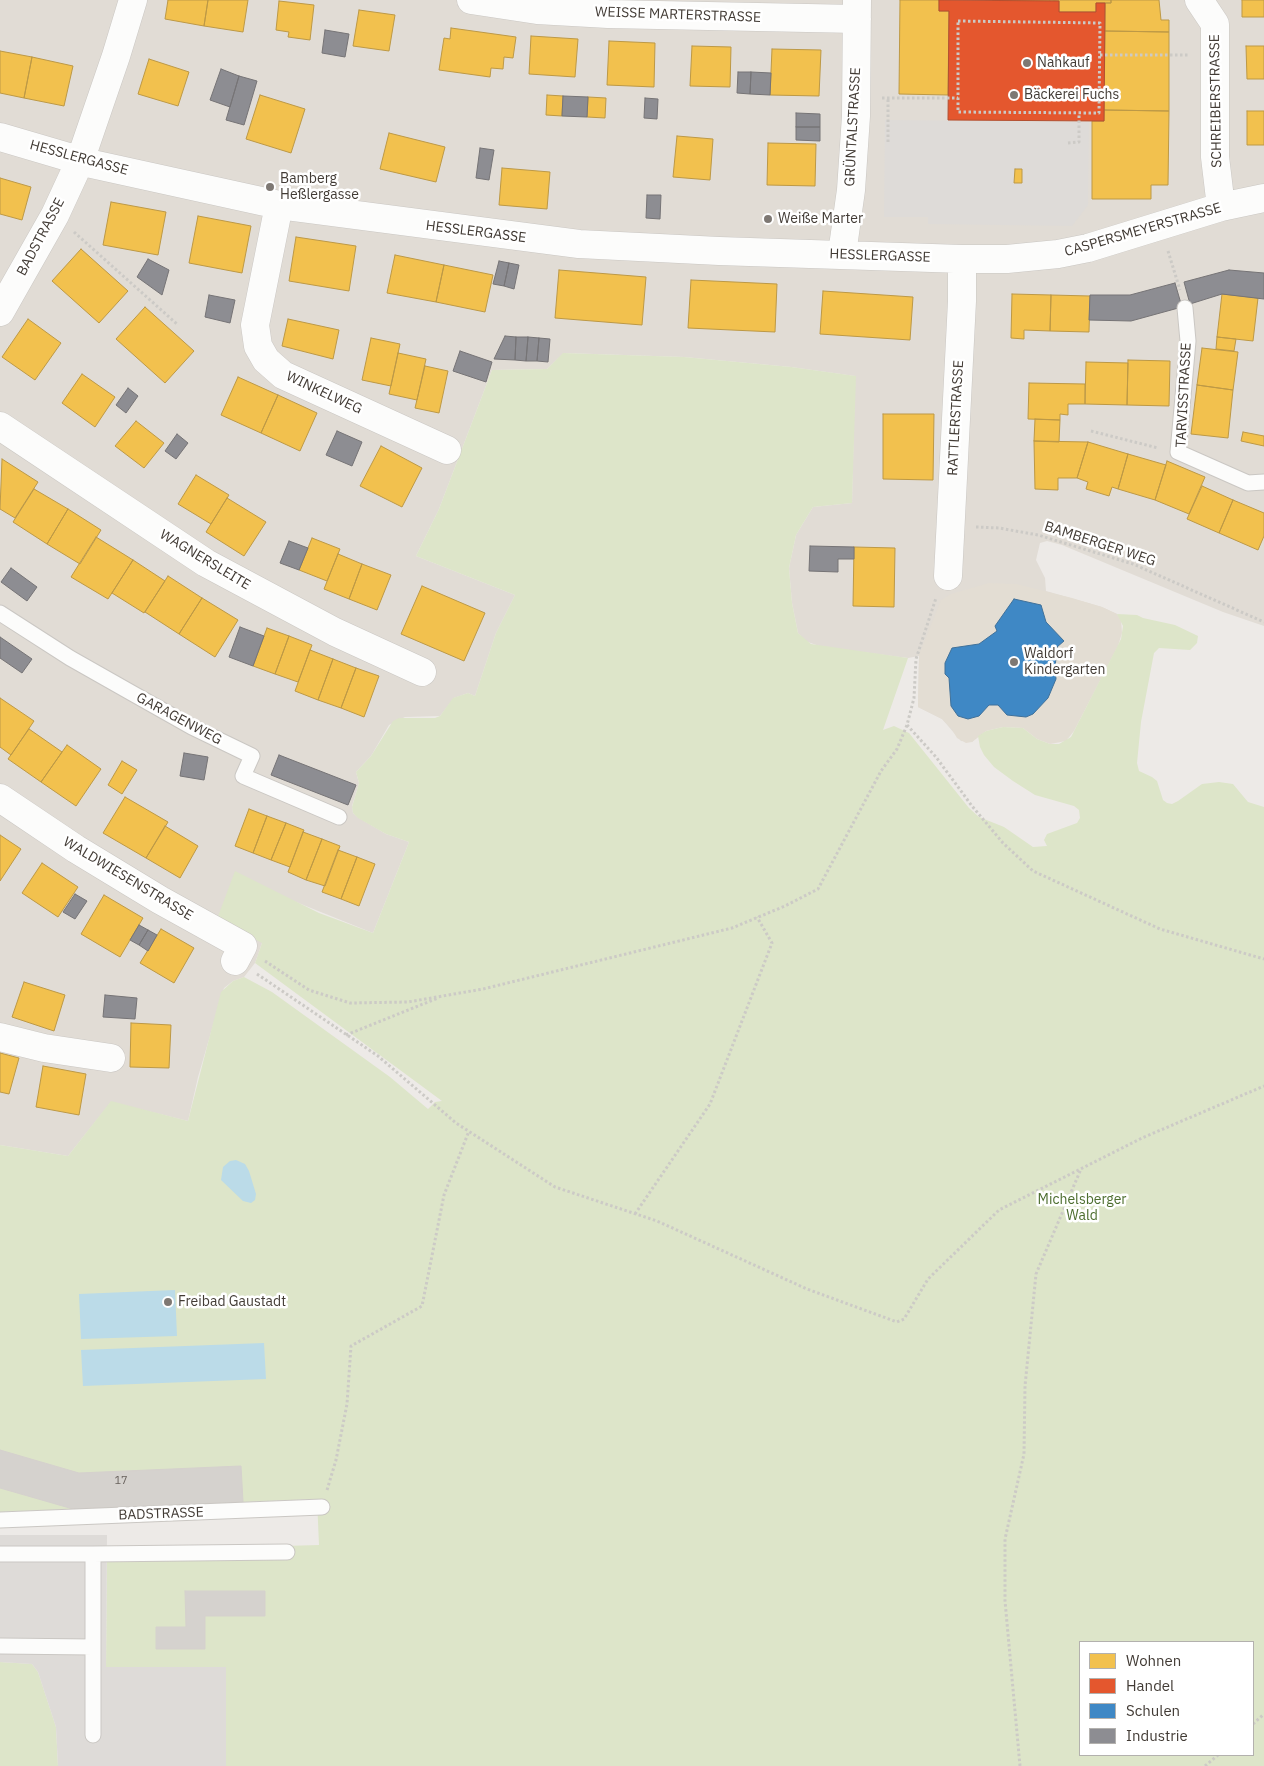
<!DOCTYPE html>
<html>
<head>
<meta charset="utf-8">
<style>
	body { margin:0 }
	#map { position:relative; width:1264px; height:1766px; overflow:hidden; background:#edeae7; font-family:"IBM Plex Sans",sans-serif }
	canvas { display:block }
	.legend { position:absolute; left:1079px; top:1641px; width:175px; height:115px; box-sizing:border-box; background:#fff; border:1px solid #b3b1ae; margin:0; padding:6px 9px; list-style:none; font-size:15px; color:#423b35 }
	.legend li { display:flex; align-items:center; gap:10px; height:25px }
	.legend b { width:25px; border:1px solid #b3b1ae }
</style>
</head>
<body>
<div id="map">
<canvas width="1264" height="1766"></canvas>
<ul class="legend">
<li><b style="height:14px;background:#f2c14e"></b>Wohnen</li>
<li><b style="height:14px;background:#e4572e"></b>Handel</li>
<li><b style="height:14px;background:#3f88c5"></b>Schulen</li>
<li><b style="height:14px;background:#8d8d92"></b>Industrie</li>
</ul>
</div>
<script>
const c = document.querySelector('canvas').getContext('2d');
c.lineJoin = 'round';
function fillPath(path, color) {
  c.fillStyle = color;
  c.fill(path, 'evenodd');
}
function toPath(rows) {
  const path = new Path2D();
  for (const r of rows) {
    path.moveTo(r[0], r[1]);
    for (let i = 2; i < r.length; i += 2) path.lineTo(r[i], r[i + 1]);
  }
  return path;
}
function strokePath(path, color, width, dash) {
  c.strokeStyle = color;
  c.lineWidth = width;
  c.lineCap = dash ? 'butt' : 'round';
  c.setLineDash(dash || []);
  c.stroke(path);
}
function label(font, color, halo, rows, align = 'center') {
  c.font = font + ' "IBM Plex Sans",sans-serif';
  c.lineWidth = 5;
  c.setLineDash([]);
  c.textBaseline = 'middle';
  c.strokeStyle = halo;
  c.fillStyle = color;
  for (const [text, x, y, turn = 0] of rows) {
    c.save();
    c.translate(x, y);
    c.rotate((+turn || 0) * Math.PI / 180);
    c.textAlign = isNaN(turn) ? turn : align;
    if (halo) c.strokeText(text, 0, 0);
    c.fillText(text, 0, 0);
    c.restore();
  }
}
const residential = toPath([
	[0,0,1264,0,1264,626,1223,612,1062,545,1047,541,1040,543,1036,560,1045,578,1046,591,1102,607,1117,614,972,742,961,741,942,719,918,707,919,656,908,658,822,647,805,641,798,633,792,603,789,568,796,535,813,507,852,503,855,376,791,367,684,357,564,353,547,369,492,370,439,509,416,556,515,595,496,633,475,696,468,693,454,698,440,716,405,717,389,725,371,756,356,772,359,783,352,806,353,813,359,818,386,834,409,842,373,933,291,900,262,943,255,963,244,977,233,981,224,988,198,1077,188,1121,111,1102,68,1156,0,1145]
]);
const education = toPath([
	[989,583,1016,584,1072,598,1102,607,1117,614,1121,619,1122,633,1118,646,1074,731,1066,741,1050,744,1037,739,1023,728,1003,727,986,731,972,742,966,743,957,738,951,728,942,719,918,707,919,655,941,600,951,594]
]);
const green = toPath([
	[563,353,684,357,791,367,856,376,852,503,813,507,796,535,789,568,792,603,798,633,811,644,908,658,883,730,894,726,909,733,969,808,979,817,1004,827,1033,847,1047,846,1044,840,1047,834,1077,823,1080,818,1079,810,1074,806,1035,795,1013,781,994,767,984,755,980,747,978,736,986,731,1003,727,1023,728,1037,739,1050,744,1059,744,1071,737,1121,639,1123,626,1117,614,1137,615,1143,618,1175,625,1198,636,1197,643,1190,650,1159,648,1154,653,1141,722,1137,763,1139,771,1152,777,1157,781,1163,800,1167,803,1172,804,1178,801,1202,784,1219,782,1233,784,1248,802,1264,807,1264,1766,226,1766,226,1667,106,1667,107,1551,319,1545,317,1499,0,1512,0,1145,68,1156,111,1101,188,1121,221,992,233,981,244,977,272,992,390,1077,428,1109,435,1102,442,1101,255,963,262,943,217,919,235,871,319,913,373,933,409,842,386,834,358,818,353,813,352,807,359,783,356,772,371,756,393,721,399,718,435,718,440,716,453,698,468,693,475,696,496,633,515,595,416,556,439,509,492,370,547,369],
	[1080,1642,1253,1642,1253,1755,1080,1755],
	[0,1662,32,1664,38,1672,56,1727,58,1766,0,1766]
]);
const parking = toPath([
	[885,120,1089,122,1088,205,1072,226,928,224,928,217,884,217],
	[0,1535,107,1535,106,1667,226,1667,226,1766,58,1766,56,1727,38,1672,32,1664,0,1662]
]);
const water = toPath([
	[236,1160,245,1164,249,1171,256,1194,255,1200,251,1203,243,1201,221,1180,223,1167,230,1161],
	[175,1290,177,1336,81,1339,79,1294],
	[264,1343,266,1379,83,1386,81,1350]
]);
const homes = toPath([
	[168,0,208,0,204,26,165,19,168,0],
	[208,0,248,0,243,32,204,26,208,0],
	[900,0,939,0,939,11,949,11,948,95,899,94,900,0],
	[993,0,1050,0,1050,1,993,1,993,0],
	[1050,0,1111,0,1111,3,1096,3,1096,12,1059,12,1059,1,1050,0],
	[1111,0,1159,0,1161,20,1169,20,1169,32,1105,31,1105,3,1111,3,1111,0],
	[1242,0,1264,0,1264,17,1242,17,1242,0],
	[279,1,314,5,310,40,288,37,289,32,276,30,279,1],
	[359,10,395,15,389,51,353,46,359,10],
	[451,28,516,37,513,58,504,57,503,69,491,68,490,77,439,70,444,38,450,39,451,28],
	[1105,31,1169,32,1169,111,1104,110,1105,31],
	[531,36,578,39,575,77,529,74,531,36],
	[609,41,655,43,654,87,607,85,609,41],
	[692,46,731,47,730,87,690,86,692,46],
	[1246,46,1264,46,1264,79,1247,79,1246,46],
	[772,49,821,50,819,96,770,95,772,49],
	[0,51,32,57,24,98,0,93,0,51],
	[32,57,73,66,64,106,24,98,32,57],
	[149,59,189,72,178,106,138,94,149,59],
	[260,95,305,109,291,153,246,139,260,95],
	[547,95,563,96,562,116,546,115,547,95],
	[588,97,606,98,605,118,587,117,588,97],
	[1104,110,1169,111,1168,185,1151,185,1151,199,1092,199,1092,121,1104,121,1104,110],
	[1247,111,1264,111,1264,145,1247,145,1247,111],
	[389,133,445,147,436,182,380,169,389,133],
	[677,136,713,139,710,180,673,177,677,136],
	[768,143,816,144,815,186,767,185,768,143],
	[502,168,550,172,547,209,499,205,502,168],
	[1015,169,1022,169,1022,183,1014,183,1015,169],
	[0,178,31,187,22,220,0,214,0,178],
	[111,202,166,212,158,255,103,245,111,202],
	[198,216,251,226,242,273,189,263,198,216],
	[296,237,356,246,349,291,289,281,296,237],
	[81,249,128,291,99,323,52,281,81,249],
	[395,255,444,265,436,302,387,293,395,255],
	[444,265,493,275,485,312,436,302,444,265],
	[559,270,646,277,642,325,555,318,559,270],
	[691,280,777,284,775,332,688,328,691,280],
	[823,291,913,297,910,340,820,334,823,291],
	[1012,294,1051,295,1050,331,1024,330,1024,339,1011,338,1012,294],
	[1222,294,1258,298,1253,341,1217,337,1222,294],
	[1051,295,1090,296,1089,332,1050,331,1051,295],
	[145,307,194,351,165,383,116,339,145,307],
	[28,319,61,343,35,380,2,357,28,319],
	[288,319,339,330,333,359,282,346,288,319],
	[1217,337,1236,339,1234,351,1216,349,1217,337],
	[371,338,400,344,391,386,362,380,371,338],
	[1202,348,1238,352,1233,390,1197,385,1202,348],
	[398,353,426,359,417,400,389,394,398,353],
	[1128,360,1170,361,1169,406,1127,405,1128,360],
	[1086,362,1128,363,1127,405,1085,404,1086,362],
	[425,366,448,371,439,413,415,408,425,366],
	[82,374,115,397,95,427,62,403,82,374],
	[238,377,278,395,261,433,221,415,238,377],
	[1029,383,1085,384,1085,404,1068,404,1068,415,1060,414,1060,420,1028,419,1029,383],
	[1197,385,1233,390,1228,438,1191,434,1197,385],
	[278,395,317,413,300,451,261,433,278,395],
	[883,414,934,414,933,480,883,479,883,414],
	[1035,419,1060,420,1059,442,1034,441,1035,419],
	[136,421,164,443,144,468,115,446,136,421],
	[1243,432,1264,436,1264,446,1241,441,1243,432],
	[1034,441,1088,442,1077,478,1058,478,1058,490,1035,489,1034,441],
	[1088,442,1128,454,1118,489,1112,487,1109,496,1086,489,1088,482,1077,478,1088,442],
	[381,446,422,468,402,507,360,486,381,446],
	[1128,454,1166,465,1155,500,1118,489,1128,454],
	[2,459,38,482,15,518,0,509,2,459],
	[1167,461,1205,477,1189,514,1155,500,1167,461],
	[196,475,229,495,211,524,178,504,196,475],
	[1202,486,1233,500,1219,533,1187,519,1202,486],
	[34,489,68,509,47,544,13,522,34,489],
	[227,498,266,522,244,556,206,532,227,498],
	[1233,500,1264,513,1264,536,1258,550,1219,533,1233,500],
	[68,509,101,530,80,564,47,544,68,509],
	[96,537,133,560,108,599,71,577,96,537],
	[312,538,340,549,327,581,299,570,312,538],
	[854,547,895,548,894,607,853,606,854,547],
	[338,554,362,564,349,599,324,589,338,554],
	[133,560,165,581,144,613,112,593,133,560],
	[362,564,391,575,377,610,349,599,362,564],
	[168,576,202,598,179,634,145,612,168,576],
	[422,586,485,613,464,661,401,634,422,586],
	[202,598,238,620,215,657,179,634,202,598],
	[267,628,289,636,275,674,253,666,267,628],
	[289,636,312,645,298,682,275,674,289,636],
	[310,650,333,659,318,700,295,691,310,650],
	[333,659,356,668,341,708,318,700,333,659],
	[356,668,379,676,364,717,341,708,356,668],
	[0,698,34,721,11,755,0,747,0,698],
	[29,729,62,752,41,782,8,759,29,729],
	[67,745,101,769,76,806,41,782,67,745],
	[122,761,137,770,122,794,108,785,122,761],
	[125,797,168,822,146,858,103,833,125,797],
	[249,809,267,816,253,853,235,846,249,809],
	[267,816,286,823,271,860,253,853,267,816],
	[286,823,304,830,290,867,271,860,286,823],
	[165,826,198,846,180,878,146,858,165,826],
	[303,832,322,839,306,880,288,872,303,832],
	[0,835,21,849,0,881,0,835],
	[322,839,340,846,325,886,306,880,322,839],
	[338,850,357,857,341,899,322,892,338,850],
	[357,857,375,864,359,906,341,899,357,857],
	[42,863,78,887,58,917,22,893,42,863],
	[104,895,143,918,120,957,81,934,104,895],
	[161,929,194,948,174,983,140,963,161,929],
	[24,982,65,995,54,1031,12,1017,24,982],
	[131,1023,171,1025,169,1068,130,1067,131,1023],
	[0,1053,19,1058,9,1094,0,1092,0,1053],
	[43,1066,86,1074,79,1115,36,1107,43,1066]
]);
const shops = toPath([
	[939,0,1059,1,1059,12,1096,12,1096,3,1105,3,1104,121,948,120,949,11,939,11,939,0]
]);
const schools = toPath([
	[1014,599,1041,605,1046,622,1064,641,1057,647,1055,668,1056,679,1048,698,1033,714,1026,717,1007,715,998,705,989,705,979,716,968,719,958,716,951,706,949,678,945,674,945,663,952,648,979,644,997,631,995,626,1014,599]
]);
const industry = toPath([
	[325,30,349,34,345,57,322,53,325,30],
	[221,69,239,76,230,107,210,100,221,69],
	[738,72,751,72,750,94,737,93,738,72],
	[751,72,771,73,770,95,750,94,751,72],
	[239,76,257,81,244,125,226,120,239,76],
	[563,96,588,97,587,117,562,116,563,96],
	[645,98,658,99,657,119,644,118,645,98],
	[796,113,820,114,820,127,796,127,796,113],
	[796,127,820,127,820,141,796,140,796,127],
	[480,148,494,150,489,180,476,178,480,148],
	[647,195,661,195,660,219,646,218,647,195],
	[148,259,169,270,162,295,137,277,148,259],
	[499,261,509,263,504,286,493,284,499,261],
	[509,263,519,265,514,289,504,286,509,263],
	[1229,270,1264,273,1264,299,1222,294,1190,304,1184,282,1229,270],
	[1175,283,1182,307,1131,321,1089,320,1090,295,1130,295,1175,283],
	[209,295,235,300,230,323,205,317,209,295],
	[505,336,516,337,515,360,494,359,505,336],
	[516,337,528,337,526,361,515,360,516,337],
	[528,337,539,338,537,361,526,361,528,337],
	[539,338,550,339,548,362,537,361,539,338],
	[460,351,492,362,486,382,453,371,460,351],
	[128,388,138,396,126,413,116,405,128,388],
	[337,431,362,442,352,466,326,455,337,431],
	[177,434,188,443,176,459,165,451,177,434],
	[289,541,308,548,299,570,280,563,289,541],
	[810,546,854,547,854,559,838,559,838,572,809,571,810,546],
	[11,568,37,587,27,601,1,582,11,568],
	[240,627,264,636,253,666,229,657,240,627],
	[0,637,32,659,22,673,0,658,0,637],
	[184,753,208,757,204,780,180,776,184,753],
	[279,755,356,785,348,805,271,775,279,755],
	[75,894,87,901,75,919,63,912,75,894],
	[139,925,148,930,139,945,130,940,139,925],
	[148,930,157,935,148,951,139,945,148,930],
	[105,995,137,998,135,1019,103,1017,105,995]
]);
const building = toPath([
	[0,1450,79,1473,241,1466,243,1502,73,1509,0,1488,0,1450],
	[185,1591,265,1591,265,1616,205,1616,205,1649,156,1649,156,1627,186,1627,185,1591]
]);
const path = toPath([
	[958,21,1100,23,1099,113,958,112,958,21],
	[1100,55,1189,55],
	[882,98,958,98],
	[888,142,888,98],
	[1068,143,1079,142,1079,113],
	[74,232,178,325],
	[1168,251,1180,290],
	[1091,431,1158,448],
	[976,527,999,528,1038,535,1133,564,1264,622],
	[907,725,936,757,972,806,1003,843,1033,871,1160,929,1264,959],
	[265,961,309,990,350,1003,408,1002,483,989,732,928,785,906,818,889,881,771,897,749,907,725,914,698,916,659,936,598],
	[257,974,378,1056,456,1123,555,1187,657,1221,807,1289,897,1322,904,1319,928,1279,999,1210,1142,1138,1264,1086],
	[346,1035,438,998],
	[635,1214,710,1104,772,943,757,917],
	[327,1490,336,1460,347,1404,351,1346,422,1306,444,1195,469,1131],
	[1253,1724,1264,1714],
	[1020,1766,1005,1601,1005,1539,1024,1454,1025,1386,1036,1274,1081,1169],
	[1205,1766,1218,1755]
]);
const service = toPath([
	[1185,308,1188,341,1178,452,1248,483,1264,482],
	[0,613,70,658,130,692,192,727,252,756,243,776,339,817],
	[0,1520,322,1507],
	[0,1554,93,1554,93,1735],
	[93,1554,287,1552],
	[0,1646,93,1647]
]);
const minor = toPath([
	[471,0,537,10,608,14,857,19],
	[1199,0,1215,24,1215,157,1221,207],
	[0,137,92,164,279,205,579,244,719,251,962,259,1007,259,1058,254,1088,248,1221,207,1264,198],
	[279,205,255,325,258,346,266,360,283,375,447,450],
	[842,254,851,190,856,116,857,1],
	[0,312,55,215,80,161,116,56,133,0],
	[0,426,206,563,335,632,422,672],
	[948,576,962,301,962,259],
	[0,798,76,849,160,900,243,946,235,961],
	[0,1037,44,1048,111,1058]
]);
const markers = [
	[1027,63,5,"#7e7873"],
	[1014,95,5,"#7e7873"],
	[270,187,5,"#7e7873"],
	[768,219,5,"#7e7873"],
	[1014,662,5,"#7e7873"],
	[168,1302,5,"#7e7873"]
];
const numberNames = [
	["17",121,1481]
];
const streetNames = [
	["WEISSE MARTERSTRASSE",678,15,2],
	["SCHREIBERSTRASSE",1216,101,-91],
	["GRÜNTALSTRASSE",853,127,-87],
	["HESSLERGASSE",79,158,15],
	["CASPERSMEYERSTRASSE",1143,230,-16],
	["HESSLERGASSE",476,232,7],
	["BADSTRASSE",41,237,-62],
	["HESSLERGASSE",880,256,2],
	["WINKELWEG",324,393,25],
	["TARVISSTRASSE",1184,395,-87],
	["RATTLERSTRASSE",956,418,-87],
	["BAMBERGER WEG",1100,544,18],
	["WAGNERSLEITE",205,560,31],
	["GARAGENWEG",179,719,28],
	["WALDWIESENSTRASSE",128,879,31],
	["BADSTRASSE",161,1514,-2]
];
const poiNames = [
	["Nahkauf",1037,63],
	["Bäckerei Fuchs",1024,95],
	["Bamberg",280,179],
	["Heßlergasse",280,195],
	["Weiße Marter",778,219],
	["Waldorf",1024,654],
	["Kindergarten",1024,670],
	["Freibad Gaustadt",178,1302]
];
const parkNames = [
	["Michelsberger",1082,1200],
	["Wald",1082,1216]
];
fillPath(residential, '#e1dcd5');
fillPath(education, '#e3ddd3');
fillPath(green, '#dde5c9');
fillPath(parking, '#dedbd8');
fillPath(water, '#bbdbe8');
fillPath(homes, '#f2c14e');
strokePath(homes, '#bd9946', 1);
fillPath(shops, '#e4572e');
strokePath(shops, '#b34f30', 1);
fillPath(schools, '#3f88c5');
strokePath(schools, '#40719a', 1);
fillPath(industry, '#8d8d92');
strokePath(industry, '#767476', 1);
fillPath(building, '#d5d2ce');
strokePath(building, '#d5d1cd', 1);
strokePath(service, '#cac7c3', 17);
strokePath(minor, '#cac7c3', 29);
strokePath(path, '#cccac6', 3, [2.5, 2.5]);
strokePath(service, '#fcfcfb', 15);
strokePath(minor, '#fcfcfb', 28);
for (const [x, y, r, color] of markers) {
  const dot = new Path2D();
  dot.arc(x, y, r, 0, 2 * Math.PI);
  c.fillStyle = color;
  c.fill(dot);
  strokePath(dot, '#fff', 2);
}
label('11px', '#68625d', null, numberNames);
label('14px', '#423b35', '#fff', streetNames);
label('14px', '#423b35', '#fff', poiNames, 'left');
label('14px', '#4c6d2e', '#fff', parkNames);
</script>
</body>
</html>
